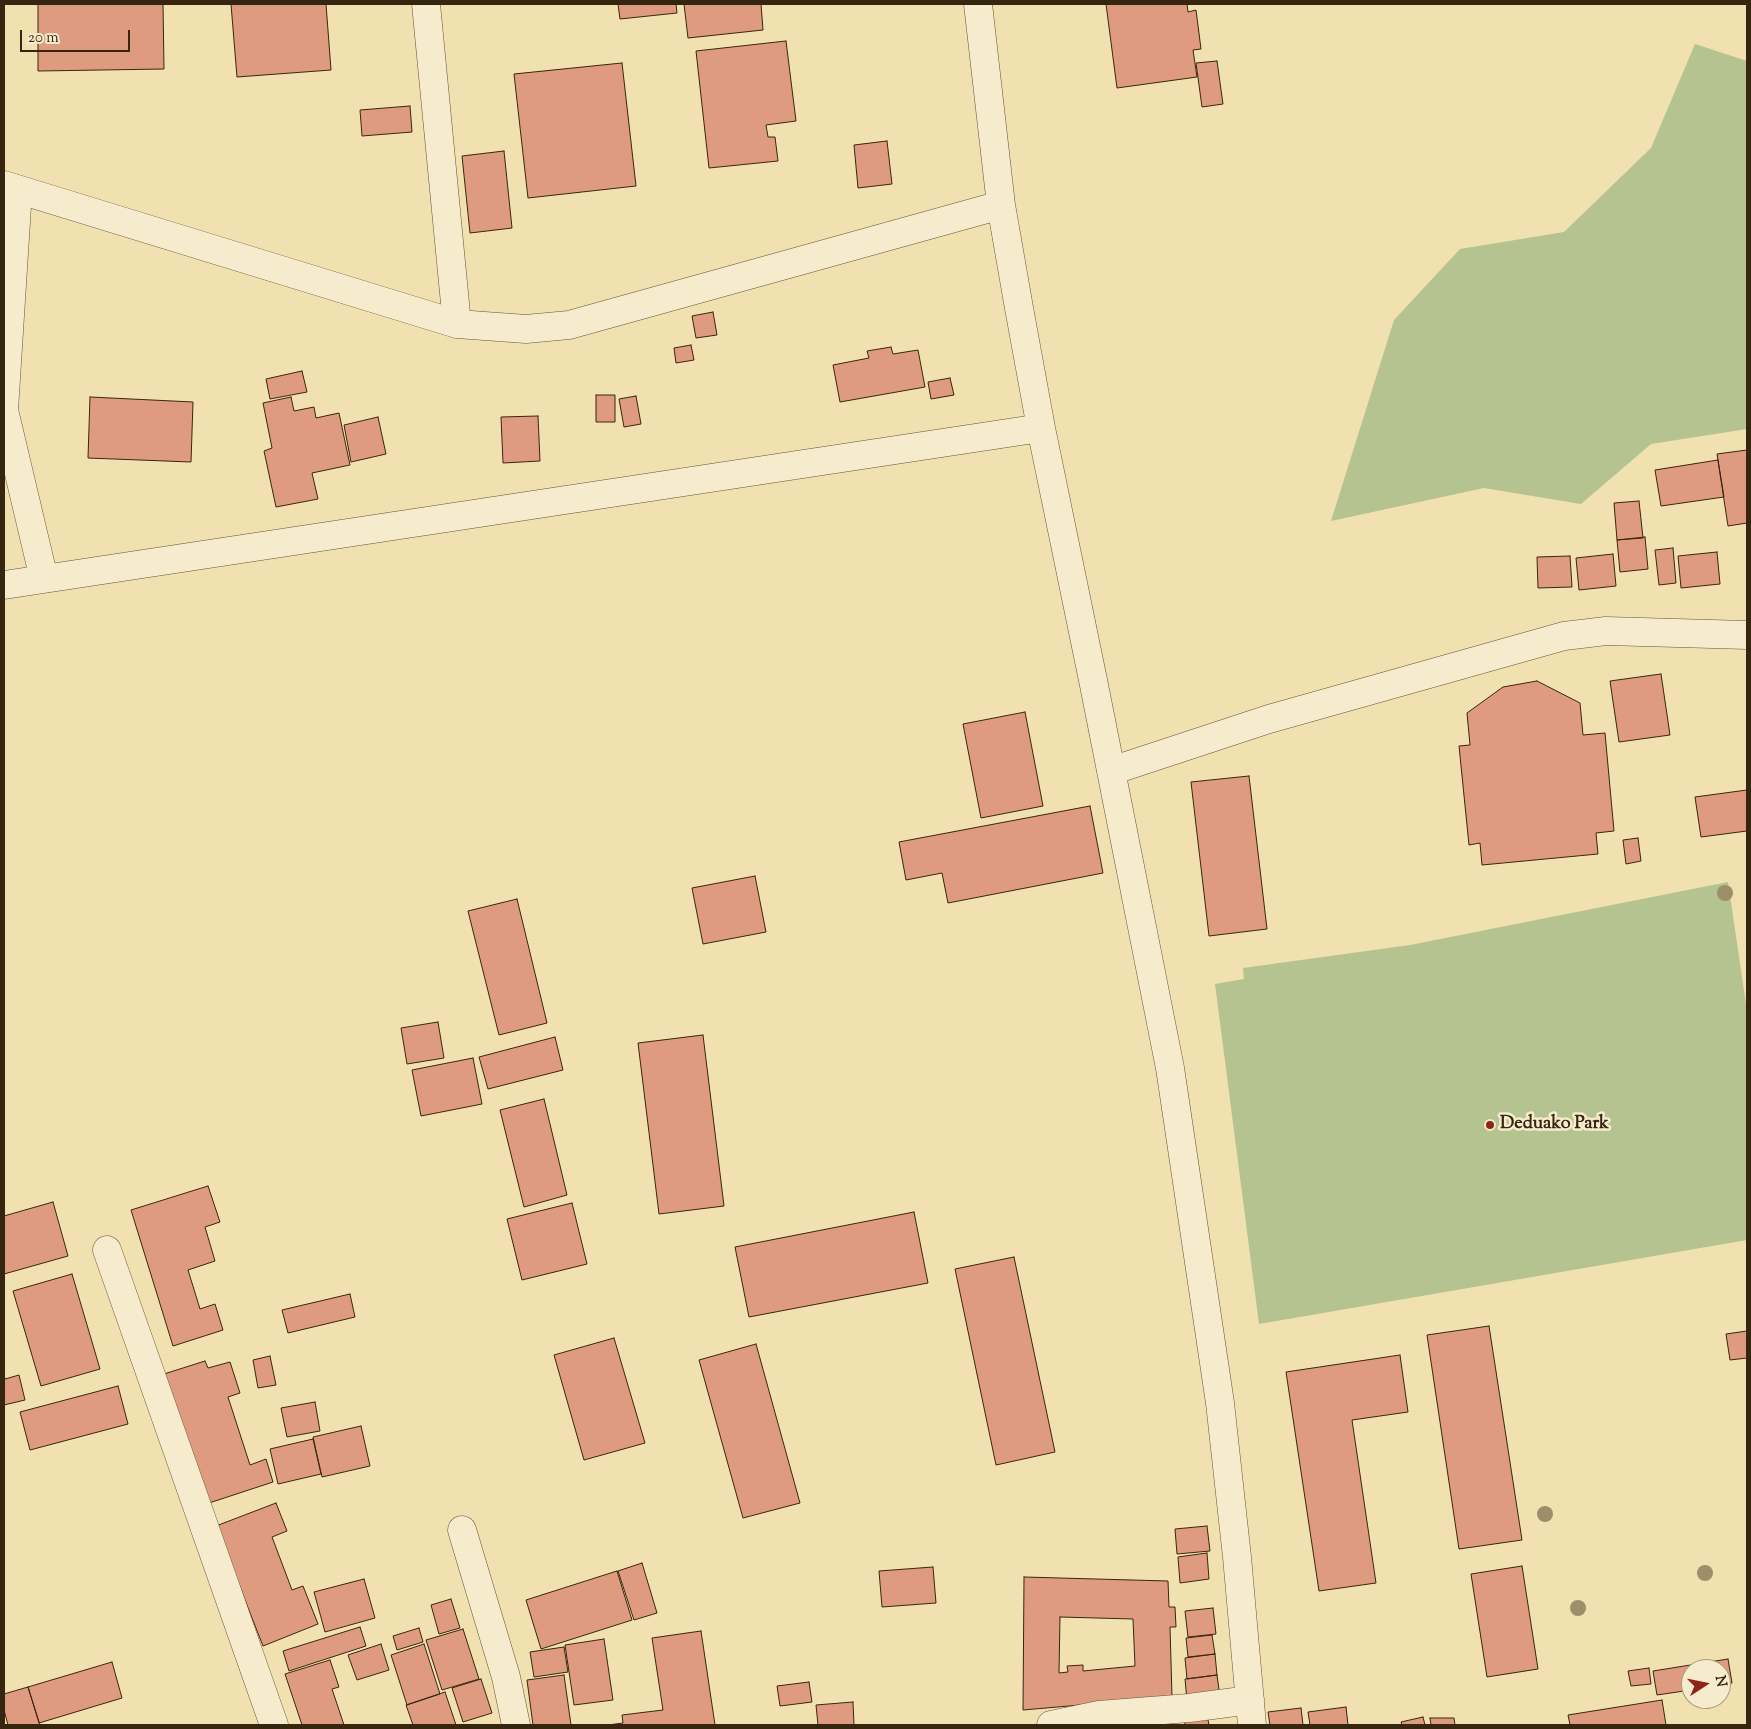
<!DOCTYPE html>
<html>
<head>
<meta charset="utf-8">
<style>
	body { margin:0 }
	#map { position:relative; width:1751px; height:1729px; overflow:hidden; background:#f1e0b0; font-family:"Sorts Mill Goudy",serif }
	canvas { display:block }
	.frame { position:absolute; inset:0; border:5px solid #37260f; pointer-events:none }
	.north { position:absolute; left:1681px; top:1659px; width:50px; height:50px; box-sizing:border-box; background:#f6ebcc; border:1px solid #aa9c80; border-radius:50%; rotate:79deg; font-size:14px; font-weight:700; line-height:20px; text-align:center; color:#37260f }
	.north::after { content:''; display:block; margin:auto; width:18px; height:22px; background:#8f2418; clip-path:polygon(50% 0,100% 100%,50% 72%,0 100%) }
	.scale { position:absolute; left:20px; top:30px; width:110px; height:22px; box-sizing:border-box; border:2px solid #37260f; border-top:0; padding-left:6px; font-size:15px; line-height:18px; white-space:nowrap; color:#37260f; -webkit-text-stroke:4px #f6ebcc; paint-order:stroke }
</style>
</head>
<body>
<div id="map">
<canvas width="1751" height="1729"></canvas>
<div class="frame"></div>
<div class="north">N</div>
<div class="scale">20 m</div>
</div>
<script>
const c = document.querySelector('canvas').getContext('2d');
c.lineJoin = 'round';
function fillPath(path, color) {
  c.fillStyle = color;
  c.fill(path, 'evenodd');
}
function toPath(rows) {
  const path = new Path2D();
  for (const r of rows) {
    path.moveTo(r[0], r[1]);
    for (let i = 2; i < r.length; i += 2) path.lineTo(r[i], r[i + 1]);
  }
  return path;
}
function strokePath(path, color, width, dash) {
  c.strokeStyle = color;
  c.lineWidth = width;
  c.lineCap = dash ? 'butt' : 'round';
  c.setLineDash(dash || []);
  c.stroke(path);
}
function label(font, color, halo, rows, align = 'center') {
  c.font = font + ' "Sorts Mill Goudy",serif';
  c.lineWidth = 5;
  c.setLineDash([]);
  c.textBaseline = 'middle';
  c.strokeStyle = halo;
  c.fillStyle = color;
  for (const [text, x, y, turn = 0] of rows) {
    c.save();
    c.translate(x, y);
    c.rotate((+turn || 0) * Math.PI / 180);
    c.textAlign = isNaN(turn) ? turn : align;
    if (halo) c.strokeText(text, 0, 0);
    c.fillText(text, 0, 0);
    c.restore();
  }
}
const green = toPath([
	[1695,44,1747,61,1747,429,1651,444,1581,504,1484,488,1331,521,1394,320,1460,249,1564,232,1651,148],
	[1728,882,1747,1011,1747,1240,1259,1324,1215,984,1244,979,1243,968,1410,945]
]);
const building = toPath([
	[38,4,163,4,164,69,38,71,38,4],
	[231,4,326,4,331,70,237,77,231,4],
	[618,4,676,4,677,13,620,19,618,4],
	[684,4,761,4,763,30,688,38,684,4],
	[1106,4,1187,4,1188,12,1196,10,1201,49,1193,50,1197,77,1117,88,1106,4],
	[786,41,796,121,766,125,768,137,775,137,778,161,709,168,696,51,786,41],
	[1217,61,1223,104,1202,107,1196,63,1217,61],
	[622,63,636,186,528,198,514,74,622,63],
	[410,106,412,132,362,136,360,110,410,106],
	[887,141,892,184,858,188,854,145,887,141],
	[504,151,512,228,470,233,462,156,504,151],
	[713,312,717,335,696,338,692,316,713,312],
	[691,345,694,360,676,363,674,348,691,345],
	[891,347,893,354,918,350,925,387,840,402,833,365,869,358,867,351,891,347],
	[302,371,307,392,270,399,266,379,302,371],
	[950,378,954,395,931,399,928,382,950,378],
	[596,395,615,395,615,422,596,422,596,395],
	[636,396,641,424,624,427,619,399,636,396],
	[90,397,193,402,191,462,88,458,90,397],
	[291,397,294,411,314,407,316,418,339,413,350,465,312,473,318,499,276,507,264,451,272,448,263,403,291,397],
	[538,416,540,461,503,463,501,417,538,416],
	[378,417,386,454,351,462,344,425,378,417],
	[1747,450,1747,523,1728,526,1717,454,1747,450],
	[1718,460,1724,497,1661,506,1655,470,1718,460],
	[1639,501,1643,538,1617,540,1614,503,1639,501],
	[1645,537,1648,569,1620,572,1617,540,1645,537],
	[1673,548,1676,583,1659,585,1655,550,1673,548],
	[1717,552,1720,584,1681,588,1678,556,1717,552],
	[1613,554,1616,586,1579,590,1576,558,1613,554],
	[1570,556,1572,587,1538,588,1537,557,1570,556],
	[1661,674,1670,735,1619,742,1610,681,1661,674],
	[1537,681,1580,703,1583,735,1605,733,1614,831,1596,833,1598,854,1482,865,1480,843,1469,845,1459,746,1470,745,1467,713,1503,687,1537,681],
	[1025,712,1043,806,981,818,963,724,1025,712],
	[1249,776,1267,929,1209,936,1191,782,1249,776],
	[1747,790,1747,831,1701,837,1695,797,1747,790],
	[1090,806,1103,873,948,903,942,873,906,880,899,842,1090,806],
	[1638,838,1641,861,1626,864,1623,840,1638,838],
	[755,876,766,932,703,944,692,888,755,876],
	[517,899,547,1023,499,1035,468,911,517,899],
	[438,1022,444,1058,407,1064,401,1028,438,1022],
	[703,1035,724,1206,659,1214,638,1043,703,1035],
	[555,1037,563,1070,488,1089,479,1057,555,1037],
	[473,1058,482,1104,421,1116,412,1070,473,1058],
	[544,1099,567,1195,524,1207,500,1110,544,1099],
	[208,1186,220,1222,205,1227,215,1261,188,1270,200,1309,215,1304,223,1330,173,1346,131,1210,208,1186],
	[53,1202,68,1256,4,1274,4,1216,53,1202],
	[572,1203,587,1264,522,1280,507,1219,572,1203],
	[914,1212,928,1283,749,1317,735,1247,914,1212],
	[1014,1257,1055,1452,996,1465,955,1269,1014,1257],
	[72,1274,100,1369,41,1386,13,1291,72,1274],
	[350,1294,355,1317,288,1333,282,1310,350,1294],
	[1489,1326,1522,1540,1459,1549,1427,1335,1489,1326],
	[1747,1331,1747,1358,1730,1360,1726,1334,1747,1331],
	[614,1338,645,1443,584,1460,554,1355,614,1338],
	[756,1344,800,1503,743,1518,699,1360,756,1344],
	[1400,1355,1408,1412,1352,1420,1376,1583,1319,1591,1286,1372,1400,1355],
	[270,1356,276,1385,258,1388,253,1360,270,1356],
	[205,1361,208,1368,230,1362,240,1393,228,1397,250,1465,266,1459,273,1482,206,1504,164,1374,205,1361],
	[4,1375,5,1379,19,1375,25,1400,4,1405,4,1375],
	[118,1386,128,1424,30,1450,20,1412,118,1386],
	[315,1402,320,1431,287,1437,281,1408,315,1402],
	[361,1426,370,1466,322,1477,313,1437,361,1426],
	[313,1439,321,1474,278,1484,270,1449,313,1439],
	[276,1503,287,1531,272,1537,292,1590,303,1586,318,1624,263,1646,216,1526,276,1503],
	[1207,1526,1210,1551,1177,1554,1175,1529,1207,1526],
	[1207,1553,1209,1579,1180,1583,1178,1557,1207,1553],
	[642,1563,657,1613,634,1620,618,1571,642,1563],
	[1522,1566,1538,1669,1487,1677,1471,1574,1522,1566],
	[933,1567,936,1603,882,1607,879,1571,933,1567],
	[617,1571,632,1620,541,1649,526,1600,617,1571],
	[1024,1577,1168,1581,1169,1607,1175,1607,1176,1627,1170,1627,1172,1697,1023,1710,1024,1577],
	[1060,1617,1133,1619,1135,1666,1083,1671,1083,1665,1067,1666,1068,1672,1059,1673,1060,1617],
	[364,1579,375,1618,325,1632,314,1592,364,1579],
	[451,1599,460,1628,439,1634,431,1605,451,1599],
	[1213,1608,1216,1634,1188,1637,1185,1611,1213,1608],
	[360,1627,366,1646,289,1671,283,1651,360,1627],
	[419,1628,423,1642,397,1650,393,1636,419,1628],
	[463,1629,479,1679,442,1690,426,1640,463,1629],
	[701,1631,715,1725,608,1725,623,1723,622,1715,663,1710,652,1638,701,1631],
	[1212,1635,1215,1654,1188,1657,1186,1638,1212,1635],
	[604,1639,613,1700,574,1705,565,1645,604,1639],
	[381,1644,389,1670,357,1680,348,1655,381,1644],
	[424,1644,440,1694,407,1705,391,1655,424,1644],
	[564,1647,568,1672,534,1677,530,1652,564,1647],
	[1215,1654,1217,1675,1187,1679,1185,1658,1215,1654],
	[1728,1659,1732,1683,1721,1685,1721,1669,1691,1669,1691,1690,1657,1695,1653,1671,1728,1659],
	[330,1660,339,1687,332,1689,344,1725,302,1725,285,1674,330,1660],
	[112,1662,122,1698,39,1723,28,1687,112,1662],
	[1649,1668,1651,1684,1631,1686,1628,1671,1649,1668],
	[564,1675,571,1725,533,1725,527,1680,564,1675],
	[1217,1675,1220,1697,1187,1701,1185,1679,1217,1675],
	[481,1679,492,1713,463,1722,452,1688,481,1679],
	[809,1682,812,1702,780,1706,777,1686,809,1682],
	[28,1687,40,1725,8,1725,4,1710,4,1694,28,1687],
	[445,1692,456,1725,413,1725,406,1705,445,1692],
	[1662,1700,1666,1725,1570,1725,1568,1715,1662,1700],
	[853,1702,854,1725,818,1725,816,1705,853,1702],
	[1346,1707,1348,1725,1310,1725,1308,1712,1346,1707],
	[1301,1708,1303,1725,1270,1725,1268,1712,1301,1708],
	[1207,1715,1209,1725,1185,1725,1184,1719,1207,1715],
	[1423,1717,1425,1725,1402,1725,1401,1722,1423,1717],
	[1430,1718,1454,1718,1455,1725,1431,1725,1430,1718]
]);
const minor = toPath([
	[426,4,457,324],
	[978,4,1001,205,1019,308,1041,428,1094,685,1170,1068,1220,1403,1237,1557,1252,1725],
	[4,185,457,324,526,329,569,325,1001,205],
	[18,190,4,410,44,579],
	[4,585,1041,428],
	[1111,771,1269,719,1564,636,1606,631,1747,635],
	[107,1250,274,1725],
	[462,1530,506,1677,516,1725],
	[1051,1725,1099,1715,1189,1708,1250,1700]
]);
const trees = [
	[1725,893],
	[1545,1514],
	[1705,1573],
	[1578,1608]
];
const markers = [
	[1490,1125,5,"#8f2418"]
];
const poiNames = [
	["Deduako Park",1500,1125]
];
fillPath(green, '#b4c390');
fillPath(building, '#df9b80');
strokePath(building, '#37260f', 1);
strokePath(minor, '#665437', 29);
strokePath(minor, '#f6ebcc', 28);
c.fillStyle = '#9c8f69';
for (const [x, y] of trees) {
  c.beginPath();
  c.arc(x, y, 8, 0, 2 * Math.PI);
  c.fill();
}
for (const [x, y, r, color] of markers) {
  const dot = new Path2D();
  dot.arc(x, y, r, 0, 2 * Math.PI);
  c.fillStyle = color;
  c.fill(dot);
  strokePath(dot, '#f6ebcc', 2);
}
label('bold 18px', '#37260f', '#f6ebcc', poiNames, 'left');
</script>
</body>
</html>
